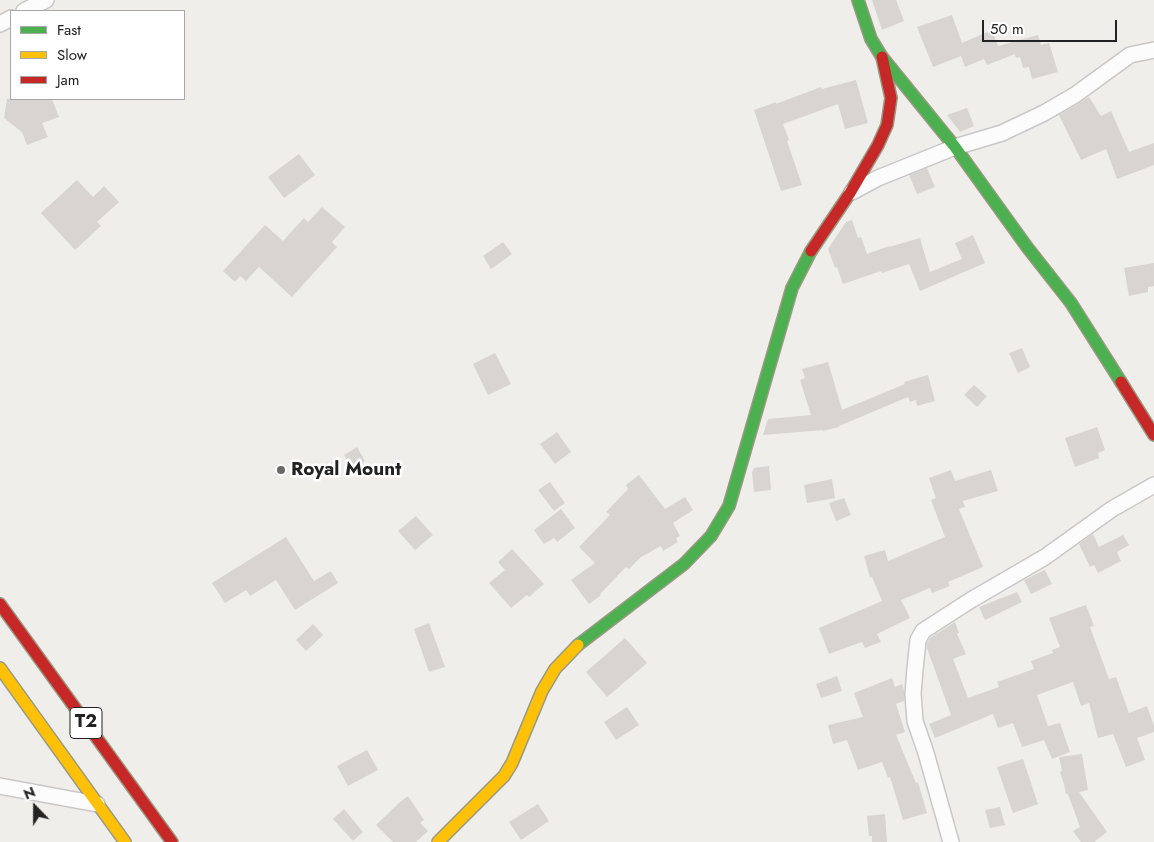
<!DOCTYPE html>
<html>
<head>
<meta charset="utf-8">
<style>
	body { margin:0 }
	#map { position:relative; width:1154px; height:842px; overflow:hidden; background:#f0eeeb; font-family:Jost,sans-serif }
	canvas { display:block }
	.legend { position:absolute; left:10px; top:10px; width:175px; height:90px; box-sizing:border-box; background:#fff; border:1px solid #a7a7a7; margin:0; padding:6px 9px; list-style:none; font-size:15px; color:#222 }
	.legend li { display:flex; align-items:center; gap:10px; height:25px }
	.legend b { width:25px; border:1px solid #a7a7a7 }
	.north { position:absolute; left:10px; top:782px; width:50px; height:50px; -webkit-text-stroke:4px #fff; paint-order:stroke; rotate:338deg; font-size:14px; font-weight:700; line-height:20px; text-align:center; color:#222 }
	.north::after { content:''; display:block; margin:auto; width:18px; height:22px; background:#222; clip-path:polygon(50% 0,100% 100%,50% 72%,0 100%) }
	.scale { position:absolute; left:982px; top:20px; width:135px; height:22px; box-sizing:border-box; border:2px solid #222; border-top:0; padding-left:6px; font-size:15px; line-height:18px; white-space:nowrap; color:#222; -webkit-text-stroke:4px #fff; paint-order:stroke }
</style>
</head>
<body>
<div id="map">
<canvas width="1154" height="842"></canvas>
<ul class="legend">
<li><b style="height:6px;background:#4caf50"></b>Fast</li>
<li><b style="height:6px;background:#ffc107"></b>Slow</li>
<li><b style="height:6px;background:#c62828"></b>Jam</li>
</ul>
<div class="north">N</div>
<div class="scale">50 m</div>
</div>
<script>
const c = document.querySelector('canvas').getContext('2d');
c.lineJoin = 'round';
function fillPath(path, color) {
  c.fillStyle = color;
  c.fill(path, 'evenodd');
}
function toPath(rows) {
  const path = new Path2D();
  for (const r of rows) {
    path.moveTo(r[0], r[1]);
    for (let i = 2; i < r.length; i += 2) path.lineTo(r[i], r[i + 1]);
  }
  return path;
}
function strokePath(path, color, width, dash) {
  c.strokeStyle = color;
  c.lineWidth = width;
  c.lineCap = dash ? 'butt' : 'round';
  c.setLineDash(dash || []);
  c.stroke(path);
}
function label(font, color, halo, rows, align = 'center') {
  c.font = font + ' Jost,sans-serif';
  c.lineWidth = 5;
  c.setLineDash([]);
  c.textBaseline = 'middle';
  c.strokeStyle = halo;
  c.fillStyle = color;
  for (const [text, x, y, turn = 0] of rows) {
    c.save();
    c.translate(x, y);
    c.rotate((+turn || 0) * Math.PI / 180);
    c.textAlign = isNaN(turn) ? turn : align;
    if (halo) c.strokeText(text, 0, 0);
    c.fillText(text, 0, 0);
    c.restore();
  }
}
const building = toPath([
	[872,0,896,0,904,21,882,30],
	[952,15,962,43,992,30,998,46,1038,35,1041,45,1049,43,1058,72,1032,79,1029,67,1023,68,1020,57,1016,58,1015,54,987,65,984,59,965,67,961,56,933,67,917,27],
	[856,80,868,123,845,129,838,104,783,124,789,140,787,141,802,185,781,191,754,110,776,102,776,104,821,87,822,89],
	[1089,97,1101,116,1111,111,1129,152,1154,143,1154,165,1117,179,1106,149,1081,160,1059,115],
	[7,99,52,99,59,117,42,123,48,137,27,145,22,132,4,118],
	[967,108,974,126,960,132,947,115],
	[299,154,315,175,284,198,268,177],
	[927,168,935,187,917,194,909,175],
	[77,180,93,197,104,186,119,202,97,222,101,226,75,250,41,213],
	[322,207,345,227,332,242,337,247,292,297,259,267,246,281,240,276,235,282,223,271,265,225,283,241,304,218,308,222],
	[852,220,858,238,861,237,867,254,889,246,889,247,920,238,930,272,962,259,955,243,973,235,985,263,920,291,909,264,882,273,881,271,843,284,837,267,835,268,828,249,846,222],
	[503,242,512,254,491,269,483,256],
	[1154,263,1154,286,1148,287,1148,292,1129,296,1124,268],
	[1022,348,1030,367,1018,373,1009,353],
	[495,353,511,384,488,395,473,364],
	[828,362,842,410,905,384,904,382,928,375,935,401,917,406,916,400,910,402,908,397,839,426,839,427,823,431,823,430,763,435,768,419,811,415,800,380,805,378,802,369],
	[974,385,987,396,977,407,964,395],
	[1097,427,1105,450,1098,453,1099,458,1075,467,1065,438],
	[557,432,571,452,555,464,540,444],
	[357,447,365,461,352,469,344,455],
	[769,466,771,490,754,492,752,473,754,468],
	[951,470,955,481,991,470,998,491,963,501,965,507,959,509,983,567,948,582,950,586,932,593,930,588,901,600,910,618,877,634,881,642,865,648,862,642,829,654,819,628,882,601,872,577,870,578,864,556,885,550,888,561,945,537,931,500,936,498,929,478],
	[639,475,665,509,685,497,693,510,673,523,680,536,676,538,678,542,663,551,661,546,641,557,629,569,626,567,600,594,601,595,589,604,571,580,595,563,579,547,610,515,606,512,628,489,626,485],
	[832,479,835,498,807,503,804,485],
	[550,482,565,503,554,511,538,490],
	[844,498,851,515,836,521,829,503],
	[561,509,575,528,557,542,554,538,544,544,534,530],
	[416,516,433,535,415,550,398,531],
	[1093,534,1099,547,1123,535,1129,545,1117,552,1121,561,1098,573,1094,565,1090,567,1079,544],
	[286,537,314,581,331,571,338,583,295,610,276,580,250,596,246,590,225,603,212,583],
	[512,549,544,584,529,597,527,595,511,608,489,583,505,570,498,562],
	[1045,570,1052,584,1031,594,1024,580],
	[1017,592,1022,602,985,620,979,607],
	[1086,605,1094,626,1090,627,1109,679,1116,677,1129,713,1147,706,1154,726,1154,732,1137,738,1145,760,1126,767,1113,734,1098,738,1089,703,1081,706,1073,682,1037,695,1048,726,1060,723,1070,752,1052,759,1044,740,1022,747,1013,723,998,728,993,714,935,738,929,724,951,715,927,648,927,643,930,638,955,622,959,633,957,634,966,654,953,659,968,698,999,687,997,682,1034,669,1031,661,1053,653,1052,650,1060,647,1049,618],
	[429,623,445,667,429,672,414,629],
	[313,624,323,635,306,651,296,640],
	[625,638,647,663,607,697,586,672],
	[837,676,842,691,821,698,816,684],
	[892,678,895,687,902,684,904,690,904,701,896,704,905,732,896,735,916,783,918,782,927,813,903,820,890,777,888,778,882,762,858,770,847,740,833,744,828,725,863,717,854,693],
	[627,707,639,725,616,740,604,722],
	[367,750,378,770,348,786,337,766],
	[1082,754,1088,790,1079,792,1107,832,1094,842,1081,842,1073,831,1080,827,1068,794,1066,794,1064,784,1060,772,1062,771,1059,757],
	[1023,759,1038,804,1013,813,997,767],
	[408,796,424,820,420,823,428,831,416,842,393,842,376,825,400,802],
	[538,804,549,821,521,840,509,822],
	[1000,807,1005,825,990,828,985,810],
	[344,809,363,832,353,841,333,819],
	[885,814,887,842,872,842,872,836,869,836,867,816]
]);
const street = toPath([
	[24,11,46,0],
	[0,24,11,18],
	[852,192,878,178,955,147,1002,133,1044,113,1075,95,1130,55,1154,50],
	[0,786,97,804],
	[951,842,926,753,915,721,913,694,915,669,918,640,923,631,971,600,1045,557,1112,509,1154,485]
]);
const fast = toPath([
	[858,0,871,39,882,57,955,147,1027,247,1071,303,1121,382],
	[578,645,684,564,711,536,729,506,792,288,811,251]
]);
const slow = toPath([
	[0,668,125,842],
	[438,842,504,776,512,763,542,691,555,669,578,645]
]);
const jam = toPath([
	[811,251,850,193,878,145,887,125,891,98,882,57],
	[1121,382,1154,435],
	[0,604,172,842]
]);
const markers = [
	[281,470,5,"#6a6968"]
];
const shields = [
	[86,723,32]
];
const shieldNames = [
	["T2",86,723]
];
const poiNames = [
	["Royal Mount",291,470]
];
fillPath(building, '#d7d4d2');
strokePath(street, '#c9c8c7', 18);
strokePath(fast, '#999a82', 14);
strokePath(slow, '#999a82', 14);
strokePath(jam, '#999a82', 14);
strokePath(street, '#fdfcfc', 15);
strokePath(fast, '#4caf50', 11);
strokePath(slow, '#ffc107', 11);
strokePath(jam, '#c62828', 11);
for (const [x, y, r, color] of markers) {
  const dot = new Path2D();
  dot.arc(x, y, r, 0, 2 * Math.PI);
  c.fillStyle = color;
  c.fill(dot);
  strokePath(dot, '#fff', 2);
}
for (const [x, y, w] of shields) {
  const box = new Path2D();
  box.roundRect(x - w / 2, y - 15.5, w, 31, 4);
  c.fillStyle = '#fff';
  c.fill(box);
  strokePath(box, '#222', 1);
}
label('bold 18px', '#222', null, shieldNames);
label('bold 19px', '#222', '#fff', poiNames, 'left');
</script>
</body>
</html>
